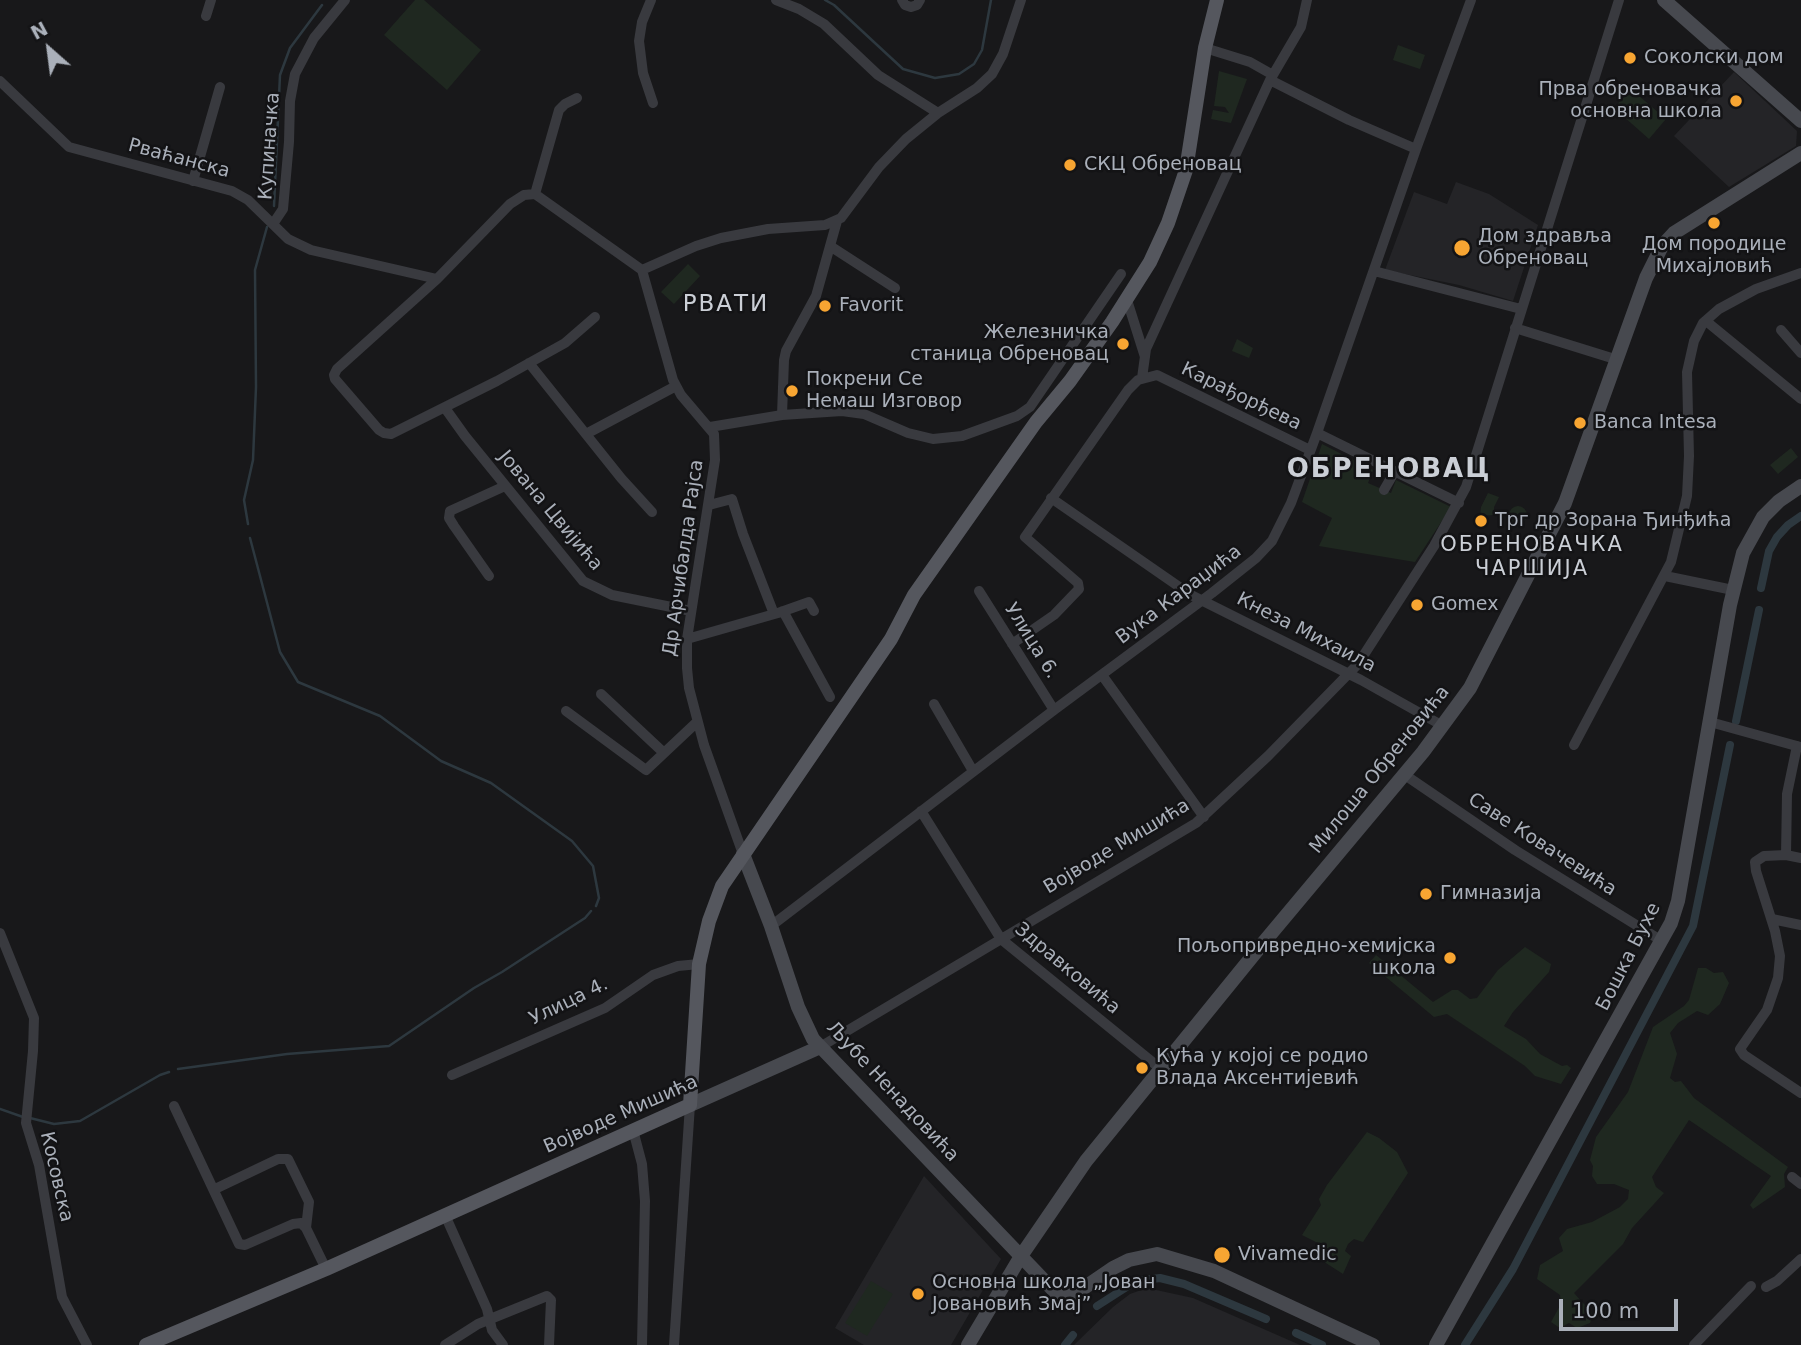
<!DOCTYPE html>
<html>
<head>
<meta charset="utf-8">
<style>
	body { margin:0 }
	#map { position:relative; width:1801px; height:1345px; overflow:hidden; background:#18181a; font-family:"DejaVu Sans",sans-serif }
	canvas { display:block }
	.north { position:absolute; left:14px; top:14px; width:70px; height:70px; -webkit-text-stroke:5px #131315; paint-order:stroke; rotate:332deg; font-size:19px; font-weight:700; line-height:28px; text-align:center; color:#aab0ba }
	.north::after { content:''; display:block; margin:auto; width:24px; height:32px; background:#aab0ba; clip-path:polygon(50% 0,100% 100%,50% 72%,0 100%) }
	.scale { position:absolute; left:1559px; top:1299px; width:119px; height:32px; box-sizing:border-box; border:4px solid #aab0ba; border-top:0; padding-left:9px; font-size:21px; line-height:24px; white-space:nowrap; color:#aab0ba; -webkit-text-stroke:5px #131315; paint-order:stroke }
</style>
</head>
<body>
<div id="map">
<canvas width="1801" height="1345"></canvas>
<div class="north">N</div>
<div class="scale">100 m</div>
</div>
<script>
const c = document.querySelector('canvas').getContext('2d');
c.lineJoin = 'round';
function fillPath(path, color) {
  c.fillStyle = color;
  c.fill(path, 'evenodd');
}
function toPath(rows) {
  const path = new Path2D();
  for (const r of rows) {
    if (r.length === 3) {
      path.moveTo(r[0] + r[2], r[1]);
      path.arc(r[0], r[1], r[2], 0, 2 * Math.PI);
      continue;
    }
    path.moveTo(r[0], r[1]);
    for (let i = 2; i < r.length; i += 2) path.lineTo(r[i], r[i + 1]);
  }
  return path;
}
function strokePath(path, color, width, dash) {
  c.strokeStyle = color;
  c.lineWidth = width;
  c.lineCap = dash ? 'butt' : 'round';
  c.setLineDash(dash || []);
  c.stroke(path);
}
function label(font, color, halo, rows, align = 'center') {
  c.font = font + ' "DejaVu Sans",sans-serif';
  c.lineWidth = 5;
  c.setLineDash([]);
  c.textBaseline = 'middle';
  c.strokeStyle = halo;
  c.fillStyle = color;
  for (const [text, x, y, turn = 0] of rows) {
    c.save();
    c.translate(x, y);
    c.rotate((+turn || 0) * Math.PI / 180);
    c.textAlign = isNaN(turn) ? turn : align;
    if (halo) c.strokeText(text, 0, 0);
    c.fillText(text, 0, 0);
    c.restore();
  }
}
const built = toPath([
	[1734,72,1797,131,1796,146,1729,187,1674,136],
	[1456,182,1489,194,1538,225,1513,301,1459,285,1385,270,1414,192,1447,204],
	[924,1176,1001,1259,951,1345,864,1345,835,1328],
	[1147,1288,1193,1298,1300,1345,1074,1345,1113,1307,1130,1294]
]);
const green = toPath([
	[415,0,424,0,481,50,447,90,384,35],
	[1398,45,1425,55,1420,69,1393,60],
	[1219,71,1247,79,1231,123,1211,119,1213,110,1229,113,1225,107,1214,106],
	[1631,89,1666,119,1649,139,1614,108],
	[688,264,700,276,674,304,661,292],
	[1237,339,1253,348,1249,358,1232,351],
	[1322,444,1373,470,1368,483,1391,493,1396,480,1451,507,1415,562,1319,546,1332,518,1302,502],
	[1791,448,1798,457,1778,474,1770,465],
	[1488,493,1499,497,1494,507,1494,515,1480,516,1481,507],
	[1518,515,9],
	[1525,947,1551,964,1549,972,1513,1012,1504,1026,1526,1039,1540,1054,1562,1066,1567,1065,1571,1068,1561,1084,1535,1076,1525,1066,1447,1014,1434,1017,1369,963,1376,955,1433,1002,1452,990,1458,990,1470,999,1477,998,1498,970],
	[1698,968,1706,968,1714,973,1723,972,1729,983,1720,1004,1708,1015,1697,1011,1678,1023,1670,1033,1677,1054,1670,1078,1675,1082,1681,1081,1694,1098,1788,1167,1784,1174,1785,1187,1753,1209,1750,1205,1771,1176,1689,1120,1652,1177,1656,1187,1664,1193,1632,1228,1623,1244,1574,1293,1593,1314,1590,1323,1577,1328,1569,1323,1560,1328,1551,1322,1561,1304,1560,1295,1537,1279,1540,1265,1563,1251,1559,1238,1567,1229,1592,1222,1620,1207,1628,1199,1629,1190,1614,1184,1597,1184,1592,1176,1593,1166,1590,1160,1596,1137,1628,1092,1653,1027,1684,1006,1689,1000],
	[1367,1132,1379,1138,1397,1152,1408,1173,1363,1242,1354,1239,1348,1244,1345,1251,1351,1256,1343,1274,1318,1258,1323,1250,1318,1243,1302,1235,1321,1205,1319,1199,1327,1185],
	[871,1281,893,1294,867,1336,845,1323]
]);
const stream = toPath([
	[825,0,834,5,903,69,935,78,959,74,974,64,982,50,991,0],
	[274,206,280,75,290,48,322,5],
	[248,524,244,500,253,460,256,387,255,270,267,227],
	[250,538,280,652,298,682,380,716,441,761,491,783,572,841,593,866,599,898,596,906],
	[178,1069,287,1054,389,1046,474,988,502,972,585,918,591,911],
	[0,1109,23,1117],
	[30,1118,54,1124,80,1121,160,1075,169,1072]
]);
const canal = toPath([
	[1761,588,1769,551,1777,537,1788,525,1801,516],
	[1736,721,1759,610],
	[1097,1306,1136,1281,1160,1278,1184,1284,1266,1319],
	[1296,1333,1322,1345],
	[1065,1345,1073,1335],
	[1465,1345,1513,1269,1693,926,1730,745]
]);
const street = toPath([
	[651,0,642,22,639,41,643,73,653,103],
	[776,0,799,9,824,24,878,75,938,113],
	[902,0,905,5,911,7,917,5,920,0],
	[206,16,211,0],
	[1205,48,1250,62,1273,75],
	[1270,80,1301,27,1307,0],
	[0,81,69,147,232,191,248,200,288,239,311,250,437,279],
	[193,181,220,87],
	[535,194,642,270,673,380,681,395,714,434,715,460,687,639,687,668,689,688,704,745,743,854],
	[535,194,524,195,510,204,437,279,337,369,334,375,335,379,379,430,384,433,391,434,497,381,565,343,595,317],
	[535,194,559,110,565,104,577,98],
	[273,224,283,209,289,142,290,101,295,74,314,38,345,0],
	[830,246,895,288],
	[642,270,696,246,721,238,768,229,825,225,841,218,879,167,906,139,938,113,977,88,992,74,1003,54,1021,0],
	[1374,271,1521,309],
	[1127,300,1145,357],
	[1706,321,1801,399],
	[1515,328,1618,360],
	[1781,330,1801,353],
	[529,363,621,478,652,512],
	[1142,378,1146,349,1270,80,1349,120,1416,149],
	[445,408,465,436,583,581,612,595,691,611],
	[782,415,784,360,786,351,816,296,837,221],
	[710,427,782,415,842,411,864,414,908,433,933,439,962,436,1017,416,1030,407,1121,274],
	[1317,433,1459,503],
	[586,434,676,386],
	[1384,490,1395,471],
	[1051,498,1191,595,1361,680,1443,726],
	[709,505,732,499,743,534,774,614],
	[489,576,454,526,449,518,450,511,505,486],
	[1665,576,1733,590],
	[979,591,1054,710],
	[783,611,830,697],
	[687,639,778,613,809,602,814,611],
	[1012,644,1054,615,1079,589,1078,583,1025,537,1128,390,1138,380,1157,375,1310,450],
	[1102,675,1204,817],
	[601,694,664,753],
	[934,704,973,771],
	[566,711,646,770,697,722],
	[1710,722,1800,747],
	[1574,745,1671,562,1687,496,1689,456,1687,372,1694,341,1703,323,1719,309,1756,289,1801,273],
	[1405,775,1515,850,1662,941],
	[921,811,1001,939,1162,1070],
	[1786,855,1787,794,1797,746],
	[1801,858,1786,855,1764,856,1755,862,1756,871,1775,931,1780,956,1778,978,1767,1010,1740,1049,1744,1055,1801,1093],
	[1772,919,1801,925],
	[771,926,1054,710,1212,593,1256,558,1272,541,1291,503,1317,433,1416,149,1471,0],
	[0,933,34,1018,33,1051,26,1123,39,1165,62,1297,87,1345],
	[820,1047,1196,823,1268,756,1358,664,1434,546,1466,487,1619,0],
	[452,1075,605,1008,653,975,678,966,699,964],
	[174,1106,239,1244,245,1245,293,1224,301,1223,306,1228],
	[633,1130,642,1164,645,1201,642,1345],
	[1792,1177,1801,1184],
	[215,1189,278,1159,288,1159,309,1202,306,1228,326,1269],
	[445,1215,487,1309,492,1330,503,1345],
	[1766,1287,1777,1281,1801,1259],
	[445,1345,478,1324,547,1296,551,1300,549,1345],
	[674,1345,690,1105],
	[1694,1345,1751,1286]
]);
const secondary = toPath([
	[1664,0,1801,121],
	[743,854,771,926,798,1007,813,1039,1059,1296,1063,1298,1075,1294,1113,1268,1129,1260,1157,1254,1214,1271,1373,1345],
	[690,1105,820,1047],
	[968,1345,1021,1256,1086,1161,1264,942,1423,752,1470,688,1565,503,1646,278,1662,246,1674,233,1801,153],
	[1436,1345,1671,923,1678,901,1730,605,1743,553,1763,517,1779,501,1801,486]
]);
const primary = toPath([
	[146,1345,326,1269,690,1105,699,964,709,921,722,886,891,639,914,595,1036,422,1070,381,1112,322,1150,262,1168,223,1186,170,1205,48,1217,0]
]);
const markers = [
	[1630,58,7,"#f7a532"],
	[1736,101,7,"#f7a532"],
	[1070,165,7,"#f7a532"],
	[1714,223,7,"#f7a532"],
	[1462,248,9,"#f7a532"],
	[825,306,7,"#f7a532"],
	[1123,344,7,"#f7a532"],
	[792,391,7,"#f7a532"],
	[1580,423,7,"#f7a532"],
	[1481,521,7,"#f7a532"],
	[1417,605,7,"#f7a532"],
	[1426,894,7,"#f7a532"],
	[1450,958,7,"#f7a532"],
	[1142,1068,7,"#f7a532"],
	[1222,1255,9,"#f7a532"],
	[918,1294,7,"#f7a532"]
];
const poiNames = [
	["Соколски дом",1644,58],
	["Прва обреновачка",1722,90,"right"],
	["основна школа",1722,112,"right"],
	["СКЦ Обреновац",1084,165],
	["Дом здравља",1478,237],
	["Обреновац",1478,259],
	["Дом породице",1714,245,"center"],
	["Михајловић",1714,267,"center"],
	["Favorit",839,306],
	["Железничка",1109,333,"right"],
	["станица Обреновац",1109,355,"right"],
	["Покрени Се",806,380],
	["Немаш Изговор",806,402],
	["Banca Intesa",1594,423],
	["Трг др Зорана Ђинђића",1495,521],
	["Gomex",1431,605],
	["Гимназија",1440,894],
	["Пољопривредно-хемијска",1436,947,"right"],
	["школа",1436,969,"right"],
	["Кућа у којој се родио",1156,1057],
	["Влада Аксентијевић",1156,1079],
	["Vivamedic",1238,1255],
	["Основна школа „Јован",932,1283],
	["Јовановић Змај”",932,1305]
];
const streetNames = [
	["Купиначка",270,146,-86],
	["Рваћанска",179,159,15],
	["Карађорђева",1241,397,26],
	["Јована Цвијића",550,511,50],
	["Др Арчибалда Рајса",684,558,-82],
	["Вука Караџића",1179,595,-37],
	["Кнеза Михаила",1306,633,27],
	["Улица 6.",1031,641,58],
	["Милоша Обреновића",1380,770,-51],
	["Саве Ковачевића",1542,845,33],
	["Војводе Мишића",1117,847,-31],
	["Бошка Бухе",1629,957,-63],
	["Здравковића",1067,969,40],
	["Улица 4.",569,1002,-26],
	["Љубе Ненадовића",892,1092,47],
	["Војводе Мишића",621,1115,-24],
	["Косовска",56,1177,77]
];
const neighbourhoodNames = [
	["ОБРЕНОВАЧКА",1532,546],
	["ЧАРШИЈА",1532,570]
];
const quarterNames = [
	["РВАТИ",726,305]
];
const districtNames = [
	["ОБРЕНОВАЦ",1389,470]
];
fillPath(built, '#242427');
fillPath(green, '#1f2820');
strokePath(stream, '#2d383f', 2.5);
strokePath(canal, '#2d383f', 8);
strokePath(street, '#393a3f', 10);
strokePath(secondary, '#47494f', 14);
strokePath(primary, '#55575e', 14);
for (const [x, y, r, color] of markers) {
  const dot = new Path2D();
  dot.arc(x, y, r, 0, 2 * Math.PI);
  c.fillStyle = color;
  c.fill(dot);
  strokePath(dot, '#131315', 2.5);
}
label('19px', '#aab0ba', '#131315', poiNames, 'left');
label('19px', '#aab0ba', '#131315', streetNames);
c.letterSpacing = '2px';
label('21px', '#cbcfd6', '#131315', neighbourhoodNames);
c.letterSpacing = '0px';
c.letterSpacing = '2px';
label('23px', '#cbcfd6', '#131315', quarterNames);
c.letterSpacing = '0px';
c.letterSpacing = '2px';
label('bold 26px', '#cbcfd6', '#131315', districtNames);
c.letterSpacing = '0px';
</script>
</body>
</html>
